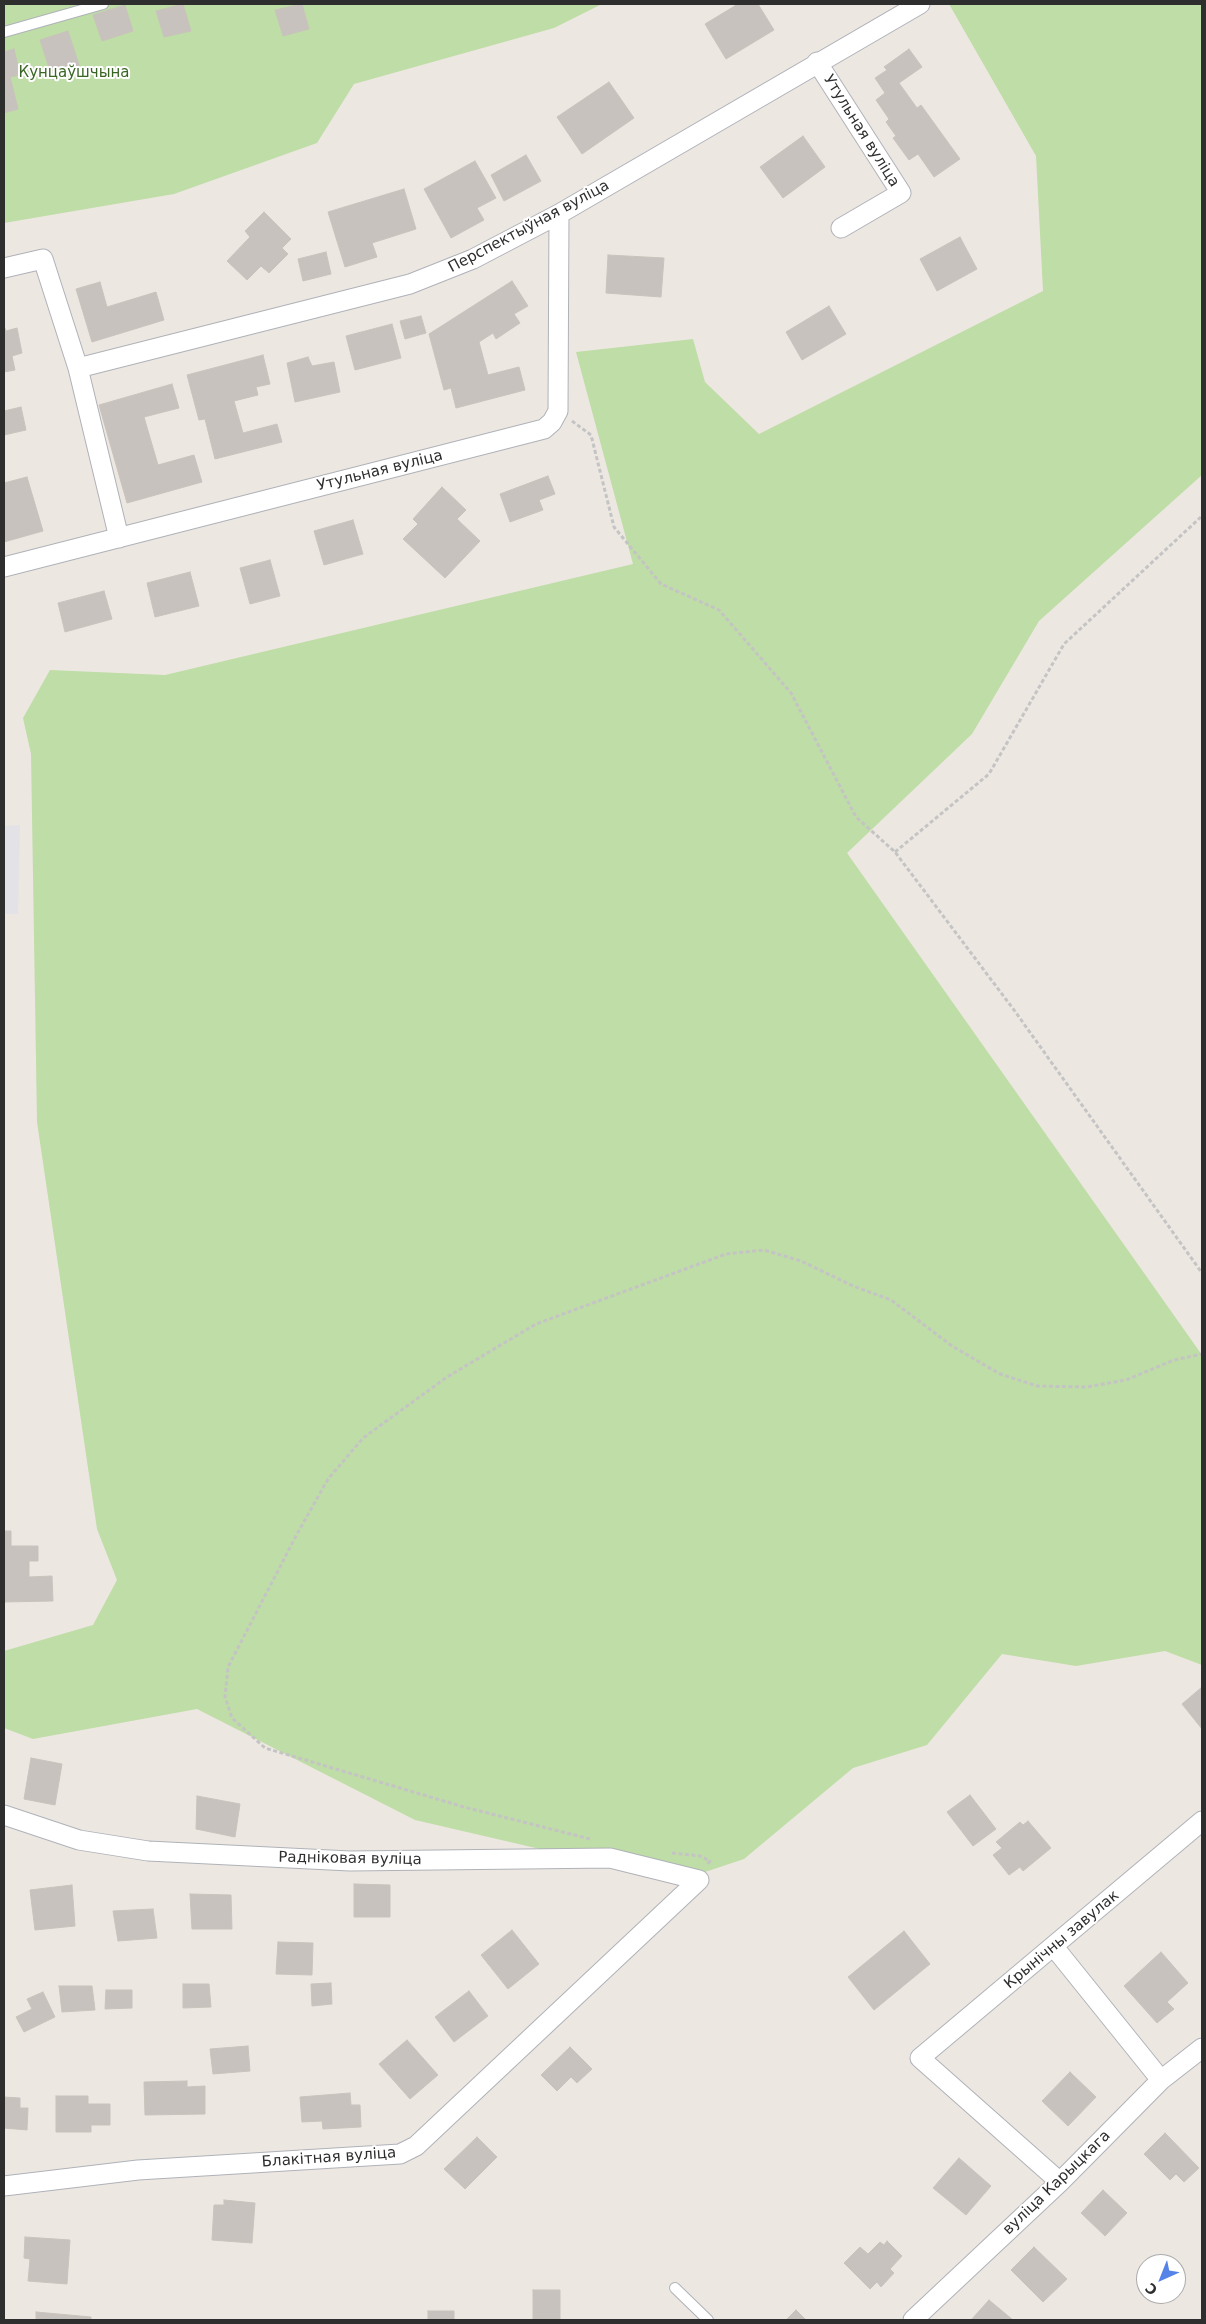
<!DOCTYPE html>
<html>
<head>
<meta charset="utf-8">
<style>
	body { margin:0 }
	#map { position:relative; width:1206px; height:2324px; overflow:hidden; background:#ede7e2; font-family:"DejaVu Sans",sans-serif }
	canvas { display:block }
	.frame { position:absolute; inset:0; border:5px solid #2e2e2e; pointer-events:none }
	.north { position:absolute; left:1136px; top:2254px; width:50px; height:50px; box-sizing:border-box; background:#fff; border:1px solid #ababab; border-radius:50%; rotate:224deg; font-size:14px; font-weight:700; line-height:20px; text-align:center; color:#2e2e2e }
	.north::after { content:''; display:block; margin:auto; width:18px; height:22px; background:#5683e7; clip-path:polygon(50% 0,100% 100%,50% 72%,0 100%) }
</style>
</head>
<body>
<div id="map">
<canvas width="1206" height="2324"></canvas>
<div class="frame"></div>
<div class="north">С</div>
</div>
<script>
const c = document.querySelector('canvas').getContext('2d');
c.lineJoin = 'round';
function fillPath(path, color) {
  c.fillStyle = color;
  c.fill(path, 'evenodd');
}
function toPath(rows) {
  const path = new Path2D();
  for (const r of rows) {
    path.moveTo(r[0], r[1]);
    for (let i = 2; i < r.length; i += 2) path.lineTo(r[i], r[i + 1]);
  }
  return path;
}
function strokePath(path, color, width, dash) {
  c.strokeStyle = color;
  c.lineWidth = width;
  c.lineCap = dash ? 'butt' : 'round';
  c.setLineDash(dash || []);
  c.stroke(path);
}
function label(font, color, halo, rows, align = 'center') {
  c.font = font + ' "DejaVu Sans",sans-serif';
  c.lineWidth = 4;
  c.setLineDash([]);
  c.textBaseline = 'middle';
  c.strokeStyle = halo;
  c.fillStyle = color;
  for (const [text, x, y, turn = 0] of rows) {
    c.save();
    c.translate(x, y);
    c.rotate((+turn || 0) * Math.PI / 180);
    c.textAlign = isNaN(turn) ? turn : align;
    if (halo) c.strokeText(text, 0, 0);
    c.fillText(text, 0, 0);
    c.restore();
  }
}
const industrial = toPath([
	[20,825,18,914,4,914,4,826]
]);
const green = toPath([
	[4,4,602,4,554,28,354,84,317,143,174,194,4,223],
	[949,4,1202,4,1202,475,1039,621,972,734,847,853,1202,1355,1202,1665,1165,1651,1076,1666,1002,1654,927,1745,853,1768,744,1859,678,1881,415,1820,197,1709,33,1739,4,1728,4,1651,93,1625,117,1580,97,1529,37,1122,31,754,23,718,50,670,165,675,633,564,576,352,693,339,705,382,759,434,1043,291,1036,156]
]);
const building = toPath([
	[183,4,191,31,164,37,156,11,183,4],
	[302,4,309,29,283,36,275,10,302,4],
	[738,4,758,4,774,30,726,59,705,24,738,4],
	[125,5,133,31,102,41,93,15,125,5],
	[68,31,81,71,53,80,40,40,68,31],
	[14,49,20,75,10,77,18,109,4,113,4,52,14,49],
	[909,49,922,67,899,83,917,108,921,105,960,159,934,177,918,154,909,160,893,138,896,136,886,122,889,119,876,100,885,93,875,78,887,70,884,67,909,49],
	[609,82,634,118,582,154,557,117,609,82],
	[803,136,825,167,783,198,760,167,803,136],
	[526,155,541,181,504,201,491,175,526,155],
	[475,161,496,198,477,208,484,220,451,238,424,189,475,161],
	[404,189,416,229,372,243,377,257,345,267,328,212,404,189],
	[264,212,291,239,282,248,288,254,269,273,261,266,247,280,227,261,250,237,245,231,264,212],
	[960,237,977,269,937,291,920,259,960,237],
	[326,252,331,274,303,281,298,259,326,252],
	[608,255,664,258,661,297,606,293,608,255],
	[512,281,528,306,514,314,520,323,496,339,493,333,479,342,488,375,519,367,525,390,456,408,451,388,444,390,429,334,512,281],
	[100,282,107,307,156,292,164,320,92,342,76,289,100,282],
	[829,306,846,334,802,360,786,332,829,306],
	[421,316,426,333,405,339,400,321,421,316],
	[392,324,401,358,355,370,346,336,392,324],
	[4,326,6,331,17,328,22,353,12,356,15,370,4,372,4,326],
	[263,355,270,384,256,387,258,395,234,401,243,433,277,424,282,442,215,459,205,419,199,420,187,375,263,355],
	[308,357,312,366,334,362,340,392,295,402,287,363,308,357],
	[172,384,179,408,144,417,158,465,194,455,202,482,127,503,99,405,172,384],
	[21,407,26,430,4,435,4,411,21,407],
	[548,476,555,494,539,500,543,510,510,522,500,494,548,476],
	[27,477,43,531,4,542,4,483,27,477],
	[442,487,466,510,457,519,480,541,445,578,403,539,418,524,413,519,442,487],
	[353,520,363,554,324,565,314,531,353,520],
	[270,560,280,596,250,604,240,568,270,560],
	[190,572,199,606,155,617,147,583,190,572],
	[104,591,112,619,65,632,58,603,104,591],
	[4,1531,11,1531,11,1546,38,1546,38,1561,29,1561,29,1577,52,1576,53,1601,4,1602,4,1531],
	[1202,1687,1202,1729,1182,1704,1202,1687],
	[31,1758,62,1764,55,1805,24,1799,31,1758],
	[970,1795,996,1829,973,1846,947,1812,970,1795],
	[197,1796,240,1804,235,1837,196,1829,197,1796],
	[1028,1821,1051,1848,1023,1871,1020,1867,1009,1875,993,1855,1002,1848,996,1842,1020,1822,1023,1825,1028,1821],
	[354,1884,390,1885,390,1917,354,1917,354,1884],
	[72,1885,75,1926,35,1930,30,1890,72,1885],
	[190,1894,231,1895,232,1929,192,1929,190,1894],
	[153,1909,157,1938,118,1941,113,1911,153,1909],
	[512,1930,539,1964,508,1989,481,1955,512,1930],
	[904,1931,930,1964,874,2010,848,1977,904,1931],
	[278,1942,313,1943,312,1975,276,1974,278,1942],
	[1161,1952,1188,1983,1167,2002,1174,2009,1157,2023,1124,1986,1161,1952],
	[331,1983,332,2004,312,2006,311,1984,331,1983],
	[183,1984,209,1984,211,2007,183,2008,183,1984],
	[59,1986,92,1986,95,2010,62,2012,59,1986],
	[106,1990,132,1990,132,2008,105,2009,106,1990],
	[469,1991,488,2016,454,2042,435,2017,469,1991],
	[43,1992,55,2017,24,2032,16,2017,32,2009,27,1999,43,1992],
	[407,2040,438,2075,410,2099,379,2064,407,2040],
	[248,2046,250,2071,213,2074,210,2049,248,2046],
	[570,2047,592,2069,577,2083,571,2077,557,2091,541,2075,570,2047],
	[1070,2072,1096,2097,1068,2126,1042,2101,1070,2072],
	[187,2081,187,2087,205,2086,205,2114,145,2115,144,2082,187,2081],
	[350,2093,351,2105,360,2105,361,2127,323,2129,322,2121,302,2122,300,2097,350,2093],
	[56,2096,88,2096,88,2104,110,2104,110,2125,91,2125,91,2132,56,2132,56,2096],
	[4,2097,20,2098,20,2108,28,2108,27,2130,4,2128,4,2097],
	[1165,2133,1199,2168,1184,2182,1176,2174,1170,2180,1144,2154,1165,2133],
	[477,2137,497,2157,465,2189,444,2169,477,2137],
	[959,2158,991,2186,966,2215,933,2188,959,2158],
	[1103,2190,1127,2213,1105,2236,1081,2213,1103,2190],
	[224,2200,255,2203,252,2243,212,2240,214,2205,224,2205,224,2200],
	[25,2237,70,2240,67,2284,28,2281,30,2259,24,2258,25,2237],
	[887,2241,902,2256,890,2269,894,2273,881,2287,877,2282,870,2289,844,2263,860,2247,868,2254,880,2242,884,2245,887,2241],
	[1034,2247,1067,2279,1043,2302,1011,2270,1034,2247],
	[533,2290,560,2290,560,2320,533,2320,533,2290],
	[989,2300,1013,2320,971,2320,989,2300],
	[796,2310,806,2320,786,2320,796,2310],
	[428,2311,454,2311,454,2320,428,2320,428,2311],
	[36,2312,91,2317,91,2320,36,2320,36,2312]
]);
const path = toPath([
	[572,421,591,435,614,527,661,584,719,610,791,693,856,817,895,852,1014,1010,1202,1273],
	[895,852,989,774,1064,644,1202,516],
	[590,1839,464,1807,265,1748,232,1718,225,1697,228,1667,297,1534,328,1479,363,1438,447,1377,536,1324,726,1254,764,1250,801,1261,853,1286,891,1300,952,1346,1000,1374,1037,1386,1086,1387,1126,1380,1174,1360,1202,1354],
	[672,1853,700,1856,710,1861,707,1865]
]);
const service = toPath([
	[4,32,103,4],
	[675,2288,708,2320]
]);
const minor = toPath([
	[817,62,901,193,841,228],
	[4,268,43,259,78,368,410,284,473,259,559,214,920,4],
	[78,368,119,538],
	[4,567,544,429,552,422,558,411,559,214],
	[4,1815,79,1840,148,1851,350,1861,610,1858,699,1880],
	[1054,1947,1161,2080],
	[1060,2182,920,2058,1202,1821],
	[4,2186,138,2170,400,2154,416,2146,699,1880],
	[913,2320,1060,2182,1161,2080,1202,2048]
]);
const parkNames = [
	["Кунцаўшчына",74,73]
];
const streetNames = [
	["Утульная вуліца",861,131,58],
	["Перспектыўная вуліца",529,227,-28],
	["Утульная вуліца",380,471,-14],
	["Радніковая вуліца",350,1859,1],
	["Крынічны завулак",1062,1940,-40],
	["Блакітная вуліца",329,2158,-4],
	["вуліца Карыцкага",1057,2183,-44]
];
fillPath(industrial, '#e3e2e7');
fillPath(green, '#bfdda6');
fillPath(building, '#c7c2bd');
strokePath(building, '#c9c3bc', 1);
strokePath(service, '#afb2b8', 12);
strokePath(minor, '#afb2b8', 21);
strokePath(path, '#c4c4c4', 3, [4, 2.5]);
strokePath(service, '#fff', 10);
strokePath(minor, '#fff', 19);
label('15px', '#3a6524', '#fff', parkNames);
label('15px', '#2e2e2e', '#fff', streetNames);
</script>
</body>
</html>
